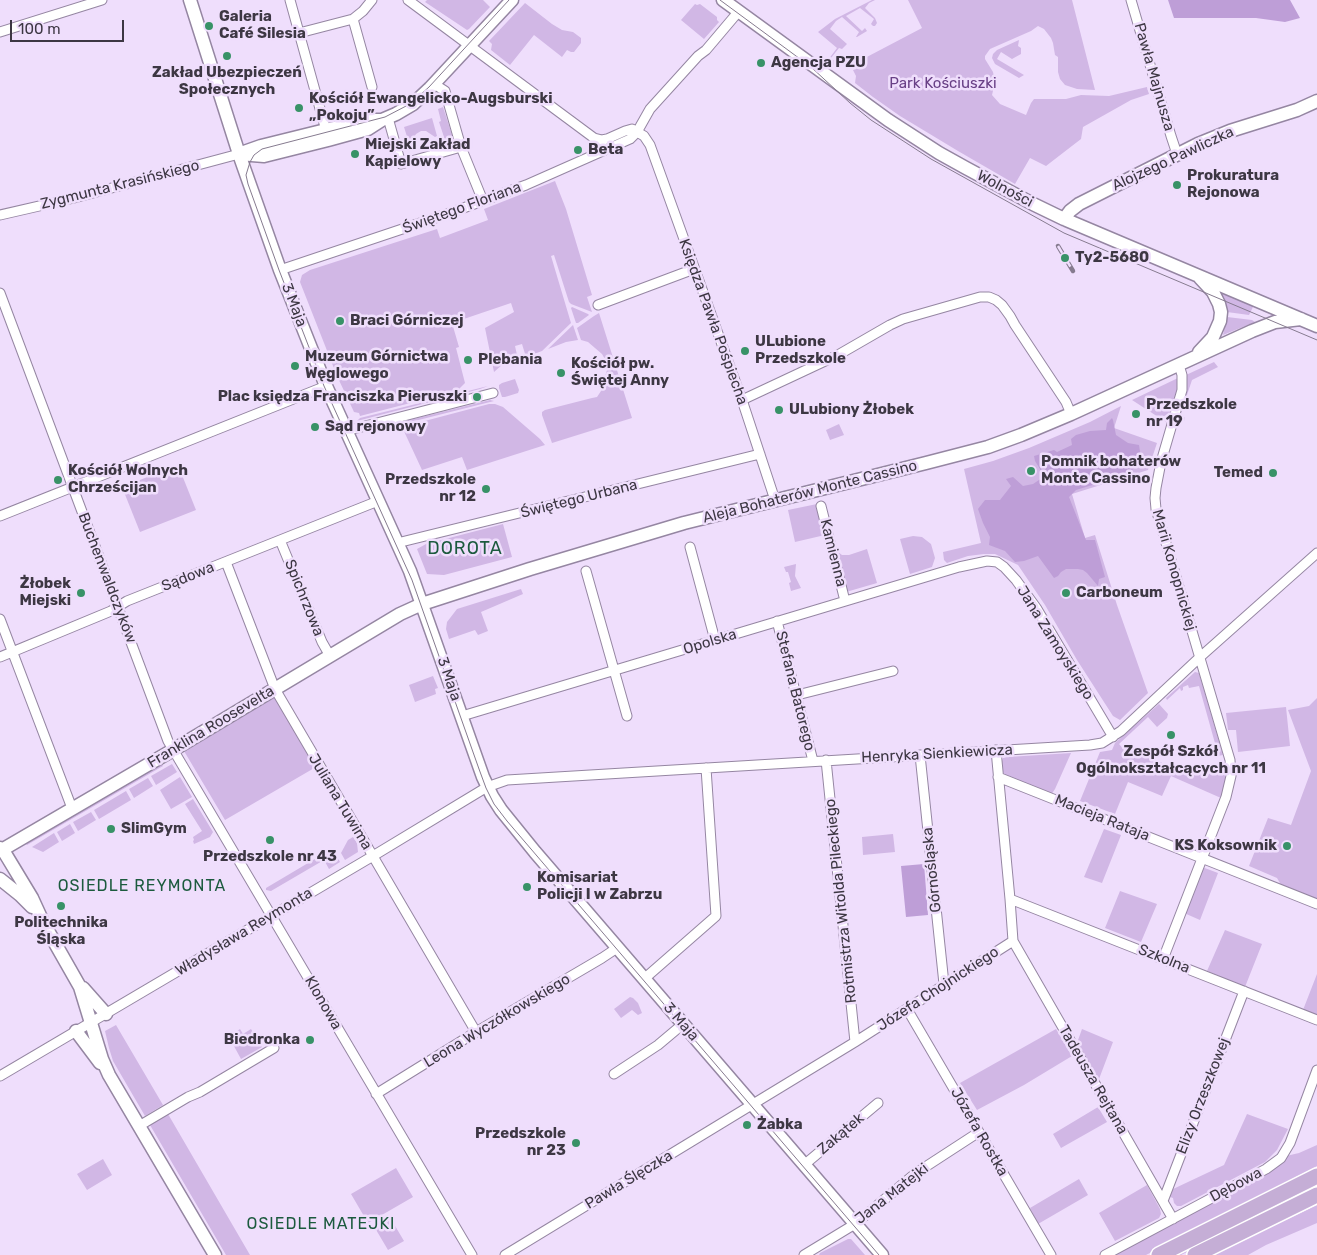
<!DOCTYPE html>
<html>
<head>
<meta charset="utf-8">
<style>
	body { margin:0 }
	#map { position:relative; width:1317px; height:1255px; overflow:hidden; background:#efdefc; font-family:Rubik,sans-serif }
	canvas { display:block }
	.scale { position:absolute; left:10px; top:20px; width:114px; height:22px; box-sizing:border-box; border:2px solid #3d3743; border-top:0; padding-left:6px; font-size:15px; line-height:18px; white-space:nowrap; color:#3d3743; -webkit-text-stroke:4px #efdefc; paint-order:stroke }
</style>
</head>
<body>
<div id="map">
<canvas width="1317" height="1255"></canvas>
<div class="scale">100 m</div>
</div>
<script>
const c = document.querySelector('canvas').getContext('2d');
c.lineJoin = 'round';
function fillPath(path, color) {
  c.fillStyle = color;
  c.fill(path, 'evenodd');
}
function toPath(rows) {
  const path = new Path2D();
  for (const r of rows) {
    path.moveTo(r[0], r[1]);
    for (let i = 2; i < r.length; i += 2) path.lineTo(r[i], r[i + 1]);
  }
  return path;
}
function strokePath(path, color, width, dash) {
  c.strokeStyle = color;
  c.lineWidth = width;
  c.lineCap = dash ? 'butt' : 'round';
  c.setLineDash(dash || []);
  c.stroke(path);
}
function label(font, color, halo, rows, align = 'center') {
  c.font = font + ' Rubik,sans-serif';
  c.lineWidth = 5;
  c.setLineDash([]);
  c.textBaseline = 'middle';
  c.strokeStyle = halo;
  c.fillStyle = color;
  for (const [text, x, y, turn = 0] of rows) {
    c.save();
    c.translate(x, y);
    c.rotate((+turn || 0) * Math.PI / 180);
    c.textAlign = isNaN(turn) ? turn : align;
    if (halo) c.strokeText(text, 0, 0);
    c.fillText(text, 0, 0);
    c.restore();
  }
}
const green = toPath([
	[427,0,483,0,490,7,469,29,467,30,425,2],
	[872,0,875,0,869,3,865,8,875,18,877,23,875,26,873,26,871,24,874,19,860,8,846,16,862,31,865,28,867,31,857,37,856,37,859,32,842,17,836,21,830,29,847,44,842,49,839,48,831,58,837,63,835,66,828,60,837,48,818,32,835,19],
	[908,0,1072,0,1095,90,1077,89,1065,85,1060,79,1058,72,1058,57,1055,55,1053,43,1051,38,1044,29,1038,26,1031,31,990,49,985,56,985,59,993,72,995,82,992,95,1000,104,1026,115,1031,103,1034,99,1066,99,1081,95,1109,96,1147,87,1149,94,1131,100,1083,127,1081,139,1046,166,1030,158,1015,184,958,151,900,116,873,97,855,83,856,76,853,70,865,64,863,59,922,28],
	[525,3,552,24,562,30,573,32,581,38,581,43,574,52,571,52,567,50,562,57,534,35,510,65,491,50,492,44,489,41],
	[695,4,697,5,700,4,717,17,717,20,719,22,704,39,681,20],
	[1019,40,1018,46,1021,48,1021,54,1012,59,1001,52,997,59,1024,75,1019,78,995,64,992,58,993,54,997,50],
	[443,107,454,141,446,143,439,122,441,121,438,109],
	[432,118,437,136,435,137,426,131,421,131,416,134,411,143,409,143,404,127],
	[555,181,566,209,592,295,587,297,592,312,571,304,569,302,554,255,551,256,571,323,542,351,526,357,522,344,515,346,517,355,511,357,494,372,485,328,514,312,511,303,508,304,452,323,459,347,456,348,465,383,457,391,360,416,359,413,354,412,337,376,300,282,302,275,310,270,437,229,440,238,488,220,484,209],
	[1223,291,1254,305,1249,315,1227,312,1222,293],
	[572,307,588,314,589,315,578,323,576,323,571,308],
	[599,313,632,418,552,443,542,415,542,412,545,410,592,398,597,397,601,391,607,370,606,361,602,354,588,342,581,340,577,328,594,316],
	[1227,317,1252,320,1255,322,1223,335],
	[573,325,578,340,566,342,548,349],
	[1214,362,1218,367,1192,380,1181,413,1185,418,1184,421,1179,422,1177,421,1186,375],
	[1178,378,1178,389,1169,424,1132,400],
	[515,379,519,390,518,393,505,397,502,397,499,388,499,385,502,383],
	[488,386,480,389,357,421,360,418],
	[490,400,494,401,367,433,366,431],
	[489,404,495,404,503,407,540,439,545,445,467,470,462,457,422,470,402,427],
	[1121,406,1114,428,1157,443,1148,470,1072,494,1085,538,1095,535,1117,605,1148,693,1120,720,1113,716,1077,660,1045,605,1018,565,995,554,984,554,968,556,947,563,944,560,943,552,981,543,964,469,993,461,1029,448,1090,422],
	[839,424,844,435,830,440,826,430],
	[178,465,196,510,140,532,122,487],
	[817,504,825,535,795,542,788,510],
	[503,524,512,557,444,575,427,574,417,549,426,544],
	[913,536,922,537,931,544,935,558,932,567,910,574,900,539],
	[867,549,877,583,846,592,838,552,842,555,849,555],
	[796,564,795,576,801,588,791,591,789,583,791,582,788,572,786,572,784,567],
	[521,589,523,594,481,612,488,631,478,635,475,630,449,639,446,629,447,622,457,609],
	[1195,672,1199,673,1223,755,1207,758,1191,756,1206,752,1207,757,1218,754,1199,686,1189,688,1188,685,1183,687,1183,690,1181,691,1180,688,1167,700,1166,698],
	[433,676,438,688,435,689,436,694,415,702,409,685],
	[275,697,316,767,225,820,184,751],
	[1317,698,1317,899,1281,885,1277,878,1249,866,1268,818,1291,825,1311,771,1288,710,1309,706],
	[1159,704,1168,714,1167,718,1157,727,1148,717,1119,744,1129,755,1139,753,1181,771,1225,762,1225,784,1221,798,1171,776,1162,796,1128,782,1115,814,1080,801,1100,752,1112,750,1115,743],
	[1286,707,1290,746,1238,752,1236,730,1228,730,1226,713],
	[1071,753,1055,789,1051,795,1007,777,1003,772,1002,761,1003,758,1008,757],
	[162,764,163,766,27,845,26,844],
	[172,764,177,772,156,785,151,776],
	[180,777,192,797,171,809,160,790],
	[148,778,153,786,134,798,129,789],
	[126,791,131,800,99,819,94,810],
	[193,799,213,832,210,837,194,844,193,841,194,840,193,837,202,831,185,804],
	[91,812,96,820,78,831,73,822],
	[70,824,75,833,62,841,57,832],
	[1104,829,1121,835,1102,883,1084,877],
	[54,833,59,842,43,852,32,847],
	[893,834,895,852,863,855,862,837],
	[353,837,357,843,358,852,345,860,341,853,348,840],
	[330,850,335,855,336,855,340,862,329,869,324,860,271,891,266,890,266,888],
	[1202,867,1218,873,1200,920,1184,913],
	[1120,891,1157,904,1141,942,1105,928],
	[1225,930,1262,944,1245,987,1207,971],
	[1317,974,1317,1015,1303,1010],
	[630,997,633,998,638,1003,642,1013,638,1015,632,1010,621,1018,614,1009],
	[116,1025,163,1105,145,1116,113,1061,109,1048,105,1031],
	[240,1029,243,1034,251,1029,262,1047,241,1059,229,1037],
	[1056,1029,1072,1056,1024,1085,977,1110,960,1083],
	[1082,1029,1113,1042,1099,1079,1096,1077,1077,1043],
	[1098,1107,1107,1122,1061,1148,1053,1134],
	[168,1114,250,1255,226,1255,150,1125],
	[1247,1114,1288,1129,1277,1150,1265,1162,1181,1206,1177,1206,1174,1203,1173,1198,1170,1197,1171,1190,1224,1165],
	[1317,1145,1317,1166,1146,1255,1111,1255,1286,1156,1299,1153],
	[103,1159,112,1175,87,1190,77,1174],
	[396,1168,413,1197,368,1223,351,1194],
	[1079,1179,1088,1195,1038,1224,1030,1208],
	[1317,1183,1317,1188,1181,1255,1172,1255],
	[1147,1185,1160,1209,1161,1214,1159,1218,1115,1241,1099,1213],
	[1317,1205,1317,1223,1266,1245,1248,1255,1211,1255],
	[391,1219,404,1241,388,1250,375,1228],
	[848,1239,851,1239,865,1255,819,1255,820,1253]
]);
const forest = toPath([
	[1168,0,1290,0,1300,18,1285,22,1256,18,1174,18],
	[1112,418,1113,420,1116,435,1128,443,1139,445,1141,458,1140,464,1125,475,1076,490,1069,497,1086,540,1095,540,1105,577,1099,579,1098,586,1087,573,1083,570,1078,569,1066,569,1061,572,1058,576,1054,578,1038,556,1024,561,1015,562,1005,551,989,545,990,537,983,523,978,509,985,500,1000,500,1011,486,1006,479,1013,477,1023,486,1033,484,1042,478,1040,469,1035,461,1034,456,1054,450,1057,452,1072,445,1071,439,1076,435,1090,431,1106,430,1107,423],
	[924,864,928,915,906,917,901,866]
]);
const street = toPath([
	[290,0,327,134],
	[408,0,594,138,595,143],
	[1131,0,1171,136,1177,154],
	[353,19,372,87],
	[0,32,102,0],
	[299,33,353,19,363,11,372,0],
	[434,84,445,91,461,147,483,201],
	[388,118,401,164,461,147],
	[594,138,602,140,607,139,625,131,632,129,644,136,650,145,742,400,775,500],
	[0,215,74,198,239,154],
	[280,270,447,214,526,185,630,139,637,132,650,109,698,56,706,50,739,11],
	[0,293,168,741,472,1255],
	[598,305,694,269],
	[742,400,838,355,890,325,903,319,980,297,989,297,996,300,1002,305,1010,316,1015,325,1066,402,1071,414],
	[346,431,493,393],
	[821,506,845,601],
	[0,516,326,386],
	[280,540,322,642,330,656],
	[397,543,760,454],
	[690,547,715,640],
	[226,562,275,689,476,1032],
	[586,571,627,716],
	[0,619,70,803,73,809],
	[777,621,813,761],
	[0,657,111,611,127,601,378,501],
	[797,695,893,671],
	[462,716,959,567,987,561,997,562,1004,567,1016,580,1037,609,1113,737],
	[920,755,944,984],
	[826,760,855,1042],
	[998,777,1317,904],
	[1010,899,1317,1020],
	[1013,941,1173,1219],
	[1163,959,1226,797,1231,776,1230,760,1156,509,1155,498,1156,488,1161,462,1182,390,1182,375,1179,365],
	[644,979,716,916,706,768],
	[907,1009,1051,1255],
	[614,1074,658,1045,683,1024],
	[0,1076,373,856,487,787,507,780,1090,745,1102,743,1121,731,1199,658,1317,553],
	[376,1094,476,1032,602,958,617,948],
	[139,1126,188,1097,200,1092,274,1048],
	[804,1165,878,1103],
	[1163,1201,1244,991],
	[505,1255,855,1042,1013,941,1010,899,996,750],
	[804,1255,855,1224,916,1173,979,1132],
	[1105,1255,1266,1169,1281,1158,1290,1143,1317,1070]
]);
const secondary = toPath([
	[190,0,239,154,280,270,326,386,410,571,483,777,492,796,501,810,535,852,882,1255],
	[723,0,888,120,939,153,966,168,1033,204,1064,219,1317,326],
	[244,152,261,146,366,120,382,120],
	[239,154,264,156,328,140,368,129,382,120,396,114,413,104,430,88,512,0],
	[1064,219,1070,211,1079,204,1198,144,1230,131,1297,110,1317,101],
	[1199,352,1213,337,1220,321,1221,312,1219,304,1213,292,1200,278],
	[0,848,3,850,32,898,43,922,80,987,102,1059,109,1075,215,1255],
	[0,851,173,750,400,614,422,604,530,569,684,523,926,463,988,447,1021,435,1071,414,1252,331,1275,322,1301,319],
	[0,879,20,895,32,907],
	[83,988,106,1014],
	[76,1031,100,1063]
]);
const primary = toPath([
	[1159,1255,1317,1176],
	[1195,1255,1317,1195]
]);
const tram = toPath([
	[509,0,429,87,410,104,385,117,262,149,254,155,250,162,246,175,248,184,279,270,324,386,412,580,479,769,486,788,494,804,507,821,879,1255],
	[720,0,811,67,850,103,871,120,931,159,1064,233,1317,340]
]);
const rail = toPath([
	[1058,246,1073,271]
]);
const markers = [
	[209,26,5,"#389267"],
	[227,56,5,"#389267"],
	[761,63,5,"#389267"],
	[299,108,5,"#389267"],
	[578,150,5,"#389267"],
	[355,154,5,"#389267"],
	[1177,185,5,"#389267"],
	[1065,258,5,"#389267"],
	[340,321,5,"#389267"],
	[745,351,5,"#389267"],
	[468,360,5,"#389267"],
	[295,366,5,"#389267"],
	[561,373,5,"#389267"],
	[477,397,5,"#389267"],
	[779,410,5,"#389267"],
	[1136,414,5,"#389267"],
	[315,427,5,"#389267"],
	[1031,471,5,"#389267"],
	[1273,473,5,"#389267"],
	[58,480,5,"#389267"],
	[486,489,5,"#389267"],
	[81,593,5,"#389267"],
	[1066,593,5,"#389267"],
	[1171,735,5,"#389267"],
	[111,829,5,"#389267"],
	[270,840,5,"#389267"],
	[1287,846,5,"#389267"],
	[527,887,5,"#389267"],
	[61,906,5,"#389267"],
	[310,1040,5,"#389267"],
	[747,1125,5,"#389267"],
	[576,1143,5,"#389267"]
];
const poiNames = [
	["Galeria",219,17],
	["Café Silesia",219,34],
	["Agencja PZU",771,63],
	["Zakład Ubezpieczeń",227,73,"center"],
	["Społecznych",227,90,"center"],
	["Kościół Ewangelicko-Augsburski",309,99],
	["„Pokoju”",309,116],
	["Miejski Zakład",365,145],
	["Kąpielowy",365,162],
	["Beta",588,150],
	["Prokuratura",1187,176],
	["Rejonowa",1187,193],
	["Ty2-5680",1075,258],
	["Braci Górniczej",350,321],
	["ULubione",755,342],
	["Przedszkole",755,359],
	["Muzeum Górnictwa",305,357],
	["Węglowego",305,374],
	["Plebania",478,360],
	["Kościół pw.",571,364],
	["Świętej Anny",571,381],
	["Plac księdza Franciszka Pieruszki",467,397,"right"],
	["Przedszkole",1146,405],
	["nr 19",1146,422],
	["ULubiony Żłobek",789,410],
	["Sąd rejonowy",325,427],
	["Pomnik bohaterów",1041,462],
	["Monte Cassino",1041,479],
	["Kościół Wolnych",68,471],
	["Chrześcijan",68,488],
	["Temed",1263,473,"right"],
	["Przedszkole",476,480,"right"],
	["nr 12",476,497,"right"],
	["Żłobek",71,584,"right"],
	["Miejski",71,601,"right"],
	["Carboneum",1076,593],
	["Zespół Szkół",1171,752,"center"],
	["Ogólnokształcących nr 11",1171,769,"center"],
	["SlimGym",121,829],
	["KS Koksownik",1277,846,"right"],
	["Przedszkole nr 43",270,857,"center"],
	["Komisariat",537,878],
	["Policji I w Zabrzu",537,895],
	["Politechnika",61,923,"center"],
	["Śląska",61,940,"center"],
	["Biedronka",300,1040,"right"],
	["Żabka",757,1125],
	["Przedszkole",566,1134,"right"],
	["nr 23",566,1151,"right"]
];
const streetNames = [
	["Pawła Majnusza",1154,77,74],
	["Alojzego Pawliczka",1173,159,-25],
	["Zygmunta Krasińskiego",120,185,-14],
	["Wolności",1005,189,28],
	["Świętego Floriana",462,208,-20],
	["3 Maja",294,305,69],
	["Księdza Pawła Pośpiecha",713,322,70],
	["Aleja Bohaterów Monte Cassino",810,492,-14],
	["Świętego Urbana",579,499,-14],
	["Kamienna",833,553,76],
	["Marii Konopnickiej",1174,570,74],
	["Sądowa",188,577,-22],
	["Buchenwaldczyków",107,578,69],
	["Spichrzowa",304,598,68],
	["Opolska",710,642,-17],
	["Jana Zamoyskiego",1055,643,58],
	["3 Maja",449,679,71],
	["Stefana Batorego",795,691,76],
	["Franklina Roosevelta",211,727,-31],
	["Henryka Sienkiewicza",937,754,-3],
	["Juliana Tuwima",340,802,59],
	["Macieja Rataja",1102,818,22],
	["Górnośląska",932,870,-96],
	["Rotmistrza Witolda Pileckiego",841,901,-96],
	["Władysława Reymonta",244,932,-31],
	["Szkolna",1164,959,22],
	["Józefa Chojnickiego",938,989,-33],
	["Klonowa",323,1003,60],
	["Leona Wyczółkowskiego",497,1021,-31],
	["3 Maja",681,1022,49],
	["Tadeusza Rejtana",1093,1080,60],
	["Elizy Orzeszkowej",1203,1096,-69],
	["Józefa Rostka",979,1132,60],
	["Zakątek",841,1134,-40],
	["Pawła Ślęczka",629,1180,-31],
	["Dębowa",1236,1185,-28],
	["Jana Matejki",892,1194,-38]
];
const parkNames = [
	["Park Kościuszki",943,84]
];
const neighbourhoodNames = [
	["OSIEDLE REYMONTA",142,886],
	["OSIEDLE MATEJKI",321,1224]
];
const quarterNames = [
	["DOROTA",465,549]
];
fillPath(green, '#d1b7e5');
fillPath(forest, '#be9ed7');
strokePath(street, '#9586a2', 11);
strokePath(secondary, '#9586a2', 15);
strokePath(primary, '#fff', 18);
strokePath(street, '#fff', 9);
strokePath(secondary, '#fff', 12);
strokePath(primary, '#c5aed6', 15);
strokePath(tram, '#867b8f', 1);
strokePath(rail, '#867b8f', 4.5);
strokePath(rail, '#efdefc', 2.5, [8]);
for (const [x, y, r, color] of markers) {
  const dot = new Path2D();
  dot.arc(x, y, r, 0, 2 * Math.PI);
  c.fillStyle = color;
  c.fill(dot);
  strokePath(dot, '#efdefc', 2);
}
label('bold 15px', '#3d3743', '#efdefc', poiNames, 'left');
label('15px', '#3d3743', '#efdefc', streetNames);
label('15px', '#694086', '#efdefc', parkNames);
c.letterSpacing = '1px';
label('16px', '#1c5a3e', '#efdefc', neighbourhoodNames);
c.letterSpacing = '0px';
c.letterSpacing = '1px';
label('18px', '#1c5a3e', '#efdefc', quarterNames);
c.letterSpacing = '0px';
</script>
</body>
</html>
